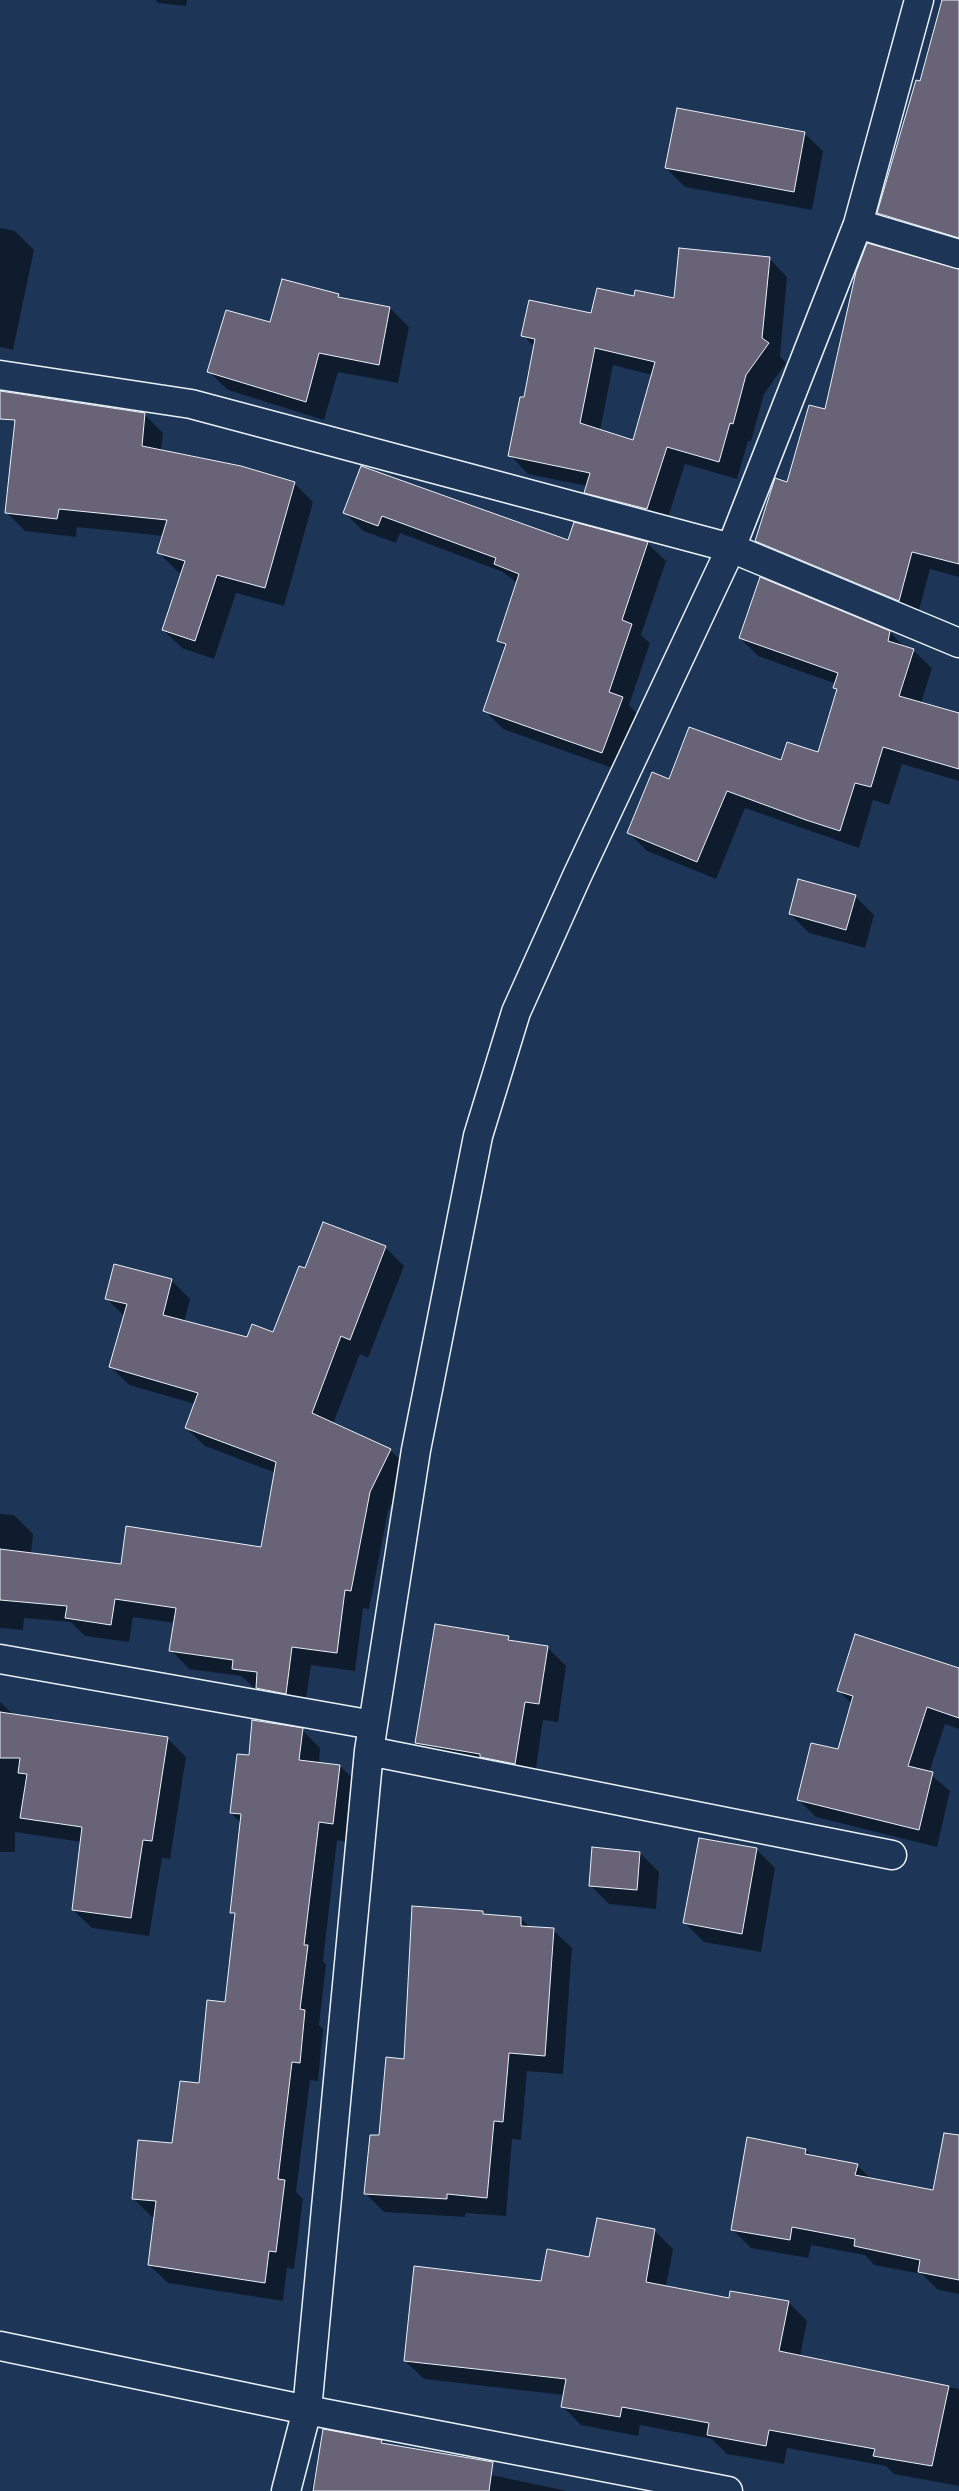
<!DOCTYPE html>
<html>
<head>
<meta charset="utf-8">
<style>
	body { margin:0 }
	canvas { display:block; background:#1d3557 }
</style>
</head>
<body>
<canvas width="959" height="2491"></canvas>
<script>
const c = document.querySelector('canvas').getContext('2d');
c.lineJoin = 'round';
function fillPath(path, color) {
  c.fillStyle = color;
  c.fill(path, 'evenodd');
}
function toPath(rows) {
  const path = new Path2D();
  for (const r of rows) {
    path.moveTo(r[0], r[1]);
    for (let i = 2; i < r.length; i += 2) path.lineTo(r[i], r[i + 1]);
  }
  return path;
}
function strokePath(path, color, width, dash) {
  c.strokeStyle = color;
  c.lineWidth = width;
  c.lineCap = dash ? 'butt' : 'round';
  c.setLineDash(dash || []);
  c.stroke(path);
}
const shadow = toPath([
	[155,0,187,0,186,6,158,3],
	[943,0,959,0,959,250,897,232,878,213,921,83],
	[804,133,823,151,812,210,685,187,666,168],
	[0,228,15,231,34,250,13,350,0,347],
	[769,258,787,277,780,356,786,363,764,394,751,441,748,441,737,479,685,464,665,527,604,510,585,492,587,486,528,474,510,455,525,399,535,348,523,335,592,315,635,298,676,300],
	[613,365,652,375,634,441,600,431],
	[959,283,959,577,930,569,917,618,775,559,757,541,826,411],
	[338,295,342,299,390,308,409,327,398,383,338,372,324,420,228,390,209,372,271,324],
	[144,414,163,433,161,451,294,483,313,502,284,606,236,593,214,659,182,648,163,630,182,573,178,572,159,553,164,536,77,527,76,537,25,531,6,512],
	[362,467,569,542,647,543,666,561,641,635,650,643,629,705,640,717,621,771,503,729,485,711,506,648,499,641,517,583,503,572,400,533,396,543,363,531,344,512],
	[761,579,890,632,905,648,913,650,932,668,921,703,959,714,959,781,902,764,889,805,873,800,859,848,745,808,716,879,647,851,629,833,670,781,782,762,819,753,838,691,834,687,836,684,758,656,740,638],
	[855,896,874,915,865,948,809,933,790,914],
	[385,1247,404,1266,368,1358,360,1354,333,1424,390,1450,409,1468,388,1511,369,1609,363,1608,355,1671,311,1665,304,1712,275,1706,241,1676,189,1669,171,1650,175,1623,133,1617,129,1642,85,1636,71,1622,24,1618,23,1630,0,1628,0,1514,14,1515,33,1534,31,1554,122,1565,262,1549,276,1473,205,1446,186,1428,195,1404,129,1385,111,1367,125,1317,106,1298,171,1280,190,1299,184,1322,248,1338,274,1334,306,1269],
	[508,1637,513,1642,547,1647,566,1666,558,1722,543,1720,534,1782,435,1762,416,1743],
	[959,1669,959,1729,945,1724,929,1773,950,1791,937,1847,816,1817,798,1799,839,1750,852,1704,838,1690],
	[0,1702,15,1716,167,1738,186,1757,170,1859,162,1858,149,1936,92,1928,73,1910,82,1842,15,1832,15,1852,0,1852],
	[302,1730,320,1748,319,1763,340,1766,358,1784,351,1842,337,1840,323,1961,326,1965,319,2025,323,2029,318,2081,310,2080,296,2192,303,2199,294,2269,287,2268,283,2301,168,2283,149,2265,155,2217,152,2217,133,2198,173,2145,201,2085,226,2003,236,1917,231,1912,241,1823,231,1813,250,1757],
	[756,1849,775,1868,761,1952,704,1942,685,1923],
	[640,1853,659,1872,656,1909,609,1904,590,1885],
	[482,1912,486,1916,521,1918,530,1928,553,1930,572,1948,563,2074,527,2071,521,2140,512,2139,506,2216,466,2213,465,2217,384,2212,365,2193,405,2060],
	[806,2150,813,2157,857,2165,871,2179,934,2191,959,2177,959,2294,938,2290,922,2274,874,2265,865,2255,811,2245,808,2258,751,2248,732,2229],
	[654,2230,673,2249,666,2287,730,2300,789,2303,807,2321,800,2357,959,2389,959,2486,894,2474,886,2466,787,2448,784,2464,727,2454,712,2439,640,2425,638,2436,581,2425,562,2406,564,2395,424,2379,405,2361,542,2282],
	[324,2431,381,2441,466,2491,311,2491],
	[482,2473,567,2491,480,2491]
]);
const building = toPath([
	[942,0,959,0,959,238,877,213,916,80,920,81,942,0],
	[677,108,805,132,794,192,665,168,677,108],
	[867,243,959,269,959,564,912,552,899,601,755,541,775,478,787,482,809,405,825,409,856,272,867,243],
	[679,248,770,257,762,338,769,343,746,375,733,424,730,423,719,462,667,447,647,509,584,493,590,473,508,456,520,397,524,397,535,339,521,336,529,300,591,313,597,288,634,296,635,290,674,298,679,248],
	[595,348,655,362,633,440,580,423,595,348],
	[282,279,339,294,338,297,390,307,379,365,319,353,306,402,207,372,226,310,270,322,282,279],
	[0,391,145,413,142,446,241,466,295,482,265,588,217,575,195,641,162,630,185,561,157,553,167,520,59,509,57,519,5,513,15,420,0,419,0,391],
	[361,466,568,540,574,522,648,542,622,620,632,624,609,692,623,697,602,753,483,711,506,644,497,641,519,574,494,564,496,558,382,516,378,526,343,513,361,466],
	[760,577,890,631,888,641,914,649,899,696,959,713,959,769,883,747,871,787,855,783,840,831,806,820,727,791,697,862,627,833,652,772,669,779,689,727,781,760,787,742,818,752,837,689,833,688,838,673,739,638,760,577],
	[798,879,856,895,846,930,789,914,798,879],
	[323,1222,386,1246,350,1340,341,1336,312,1413,391,1449,370,1492,351,1591,345,1590,337,1653,292,1647,286,1694,256,1688,257,1672,232,1669,233,1660,169,1651,176,1608,115,1599,111,1625,65,1618,67,1606,0,1600,0,1549,121,1564,126,1526,261,1547,276,1462,185,1428,198,1393,109,1367,127,1304,105,1299,114,1264,172,1279,163,1315,247,1337,252,1324,273,1332,299,1266,305,1268,323,1222],
	[435,1624,509,1636,508,1640,548,1646,539,1704,525,1702,515,1764,480,1757,480,1754,415,1743,435,1624],
	[855,1634,959,1668,959,1718,927,1707,908,1766,933,1772,919,1830,797,1800,811,1743,838,1749,853,1696,837,1691,855,1634],
	[0,1712,168,1737,152,1841,143,1840,131,1918,72,1910,82,1827,20,1818,27,1774,18,1773,20,1758,0,1758,0,1712],
	[252,1720,303,1728,299,1760,340,1765,333,1824,319,1822,304,1945,308,1945,300,2009,305,2010,300,2063,292,2062,278,2179,285,2180,276,2252,269,2251,265,2283,148,2265,156,2201,132,2199,138,2140,172,2143,180,2081,199,2083,207,2000,225,2002,235,1913,230,1913,241,1814,230,1813,237,1754,249,1755,252,1720],
	[699,1838,757,1848,742,1934,683,1923,699,1838],
	[592,1847,640,1852,637,1890,589,1886,592,1847],
	[412,1906,483,1911,483,1914,521,1917,521,1926,554,1928,545,2056,509,2053,503,2122,494,2121,487,2198,447,2194,447,2199,364,2194,370,2135,379,2135,386,2057,404,2059,412,1906],
	[944,2133,959,2135,959,2280,918,2272,920,2260,854,2246,855,2239,792,2227,790,2240,731,2230,747,2137,806,2149,805,2154,858,2164,855,2175,933,2190,944,2133],
	[597,2218,655,2229,646,2282,729,2298,730,2291,789,2301,779,2351,949,2386,932,2466,873,2456,875,2449,769,2430,766,2446,707,2435,709,2423,622,2407,620,2417,561,2407,566,2379,404,2361,414,2266,541,2281,547,2249,589,2257,597,2218],
	[323,2429,382,2440,381,2443,493,2462,489,2491,313,2491,323,2429]
]);
const minor = toPath([
	[858,224,959,254],
	[0,375,191,404,731,548,959,643],
	[0,1659,373,1725],
	[369,1751,892,1855],
	[0,2346,307,2410,728,2491],
	[286,2491,307,2410,369,1751,416,1450,478,1136,516,1012,577,876,731,548,858,224,919,0]
]);
fillPath(shadow, '#0007');
fillPath(building, '#686377');
strokePath(building, '#e8f1f8', 1);
strokePath(minor, '#e8f1f8', 31);
strokePath(minor, '#1d3557', 28);
</script>
</body>
</html>
